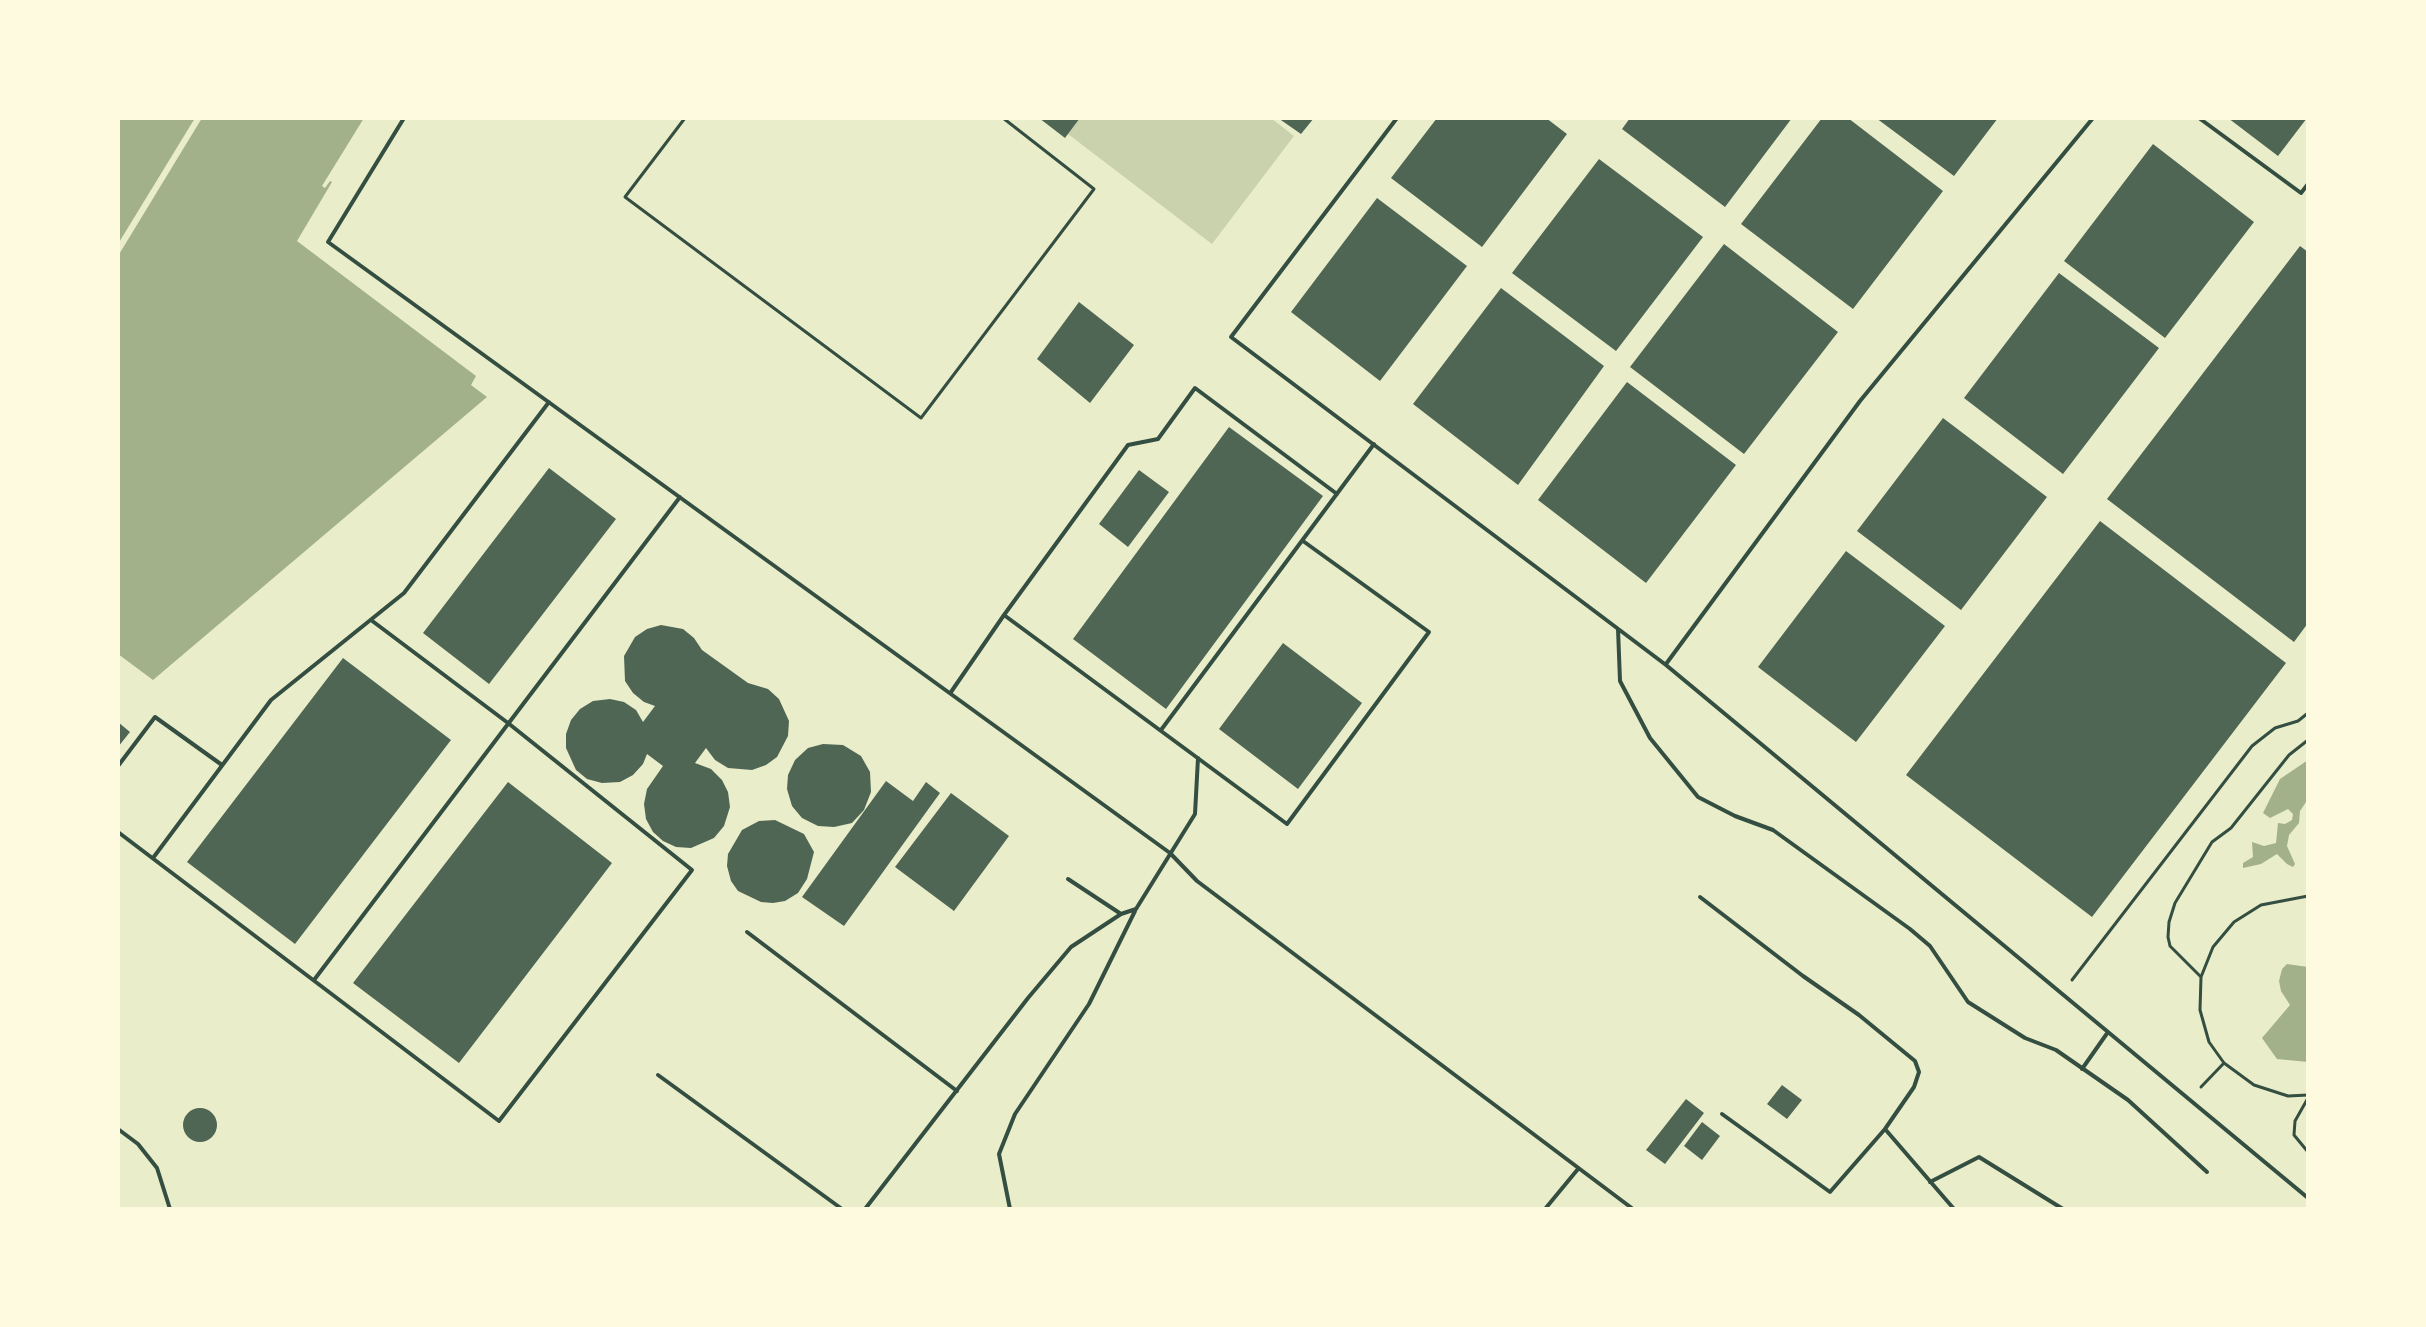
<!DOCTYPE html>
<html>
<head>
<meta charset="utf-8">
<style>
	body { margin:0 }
	#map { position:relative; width:2426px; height:1327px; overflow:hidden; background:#e9edc9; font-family:"DejaVu Sans",sans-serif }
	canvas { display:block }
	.frame { position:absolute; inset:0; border:120px solid #fefae0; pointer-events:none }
</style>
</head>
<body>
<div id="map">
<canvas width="2426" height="1327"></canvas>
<div class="frame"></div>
</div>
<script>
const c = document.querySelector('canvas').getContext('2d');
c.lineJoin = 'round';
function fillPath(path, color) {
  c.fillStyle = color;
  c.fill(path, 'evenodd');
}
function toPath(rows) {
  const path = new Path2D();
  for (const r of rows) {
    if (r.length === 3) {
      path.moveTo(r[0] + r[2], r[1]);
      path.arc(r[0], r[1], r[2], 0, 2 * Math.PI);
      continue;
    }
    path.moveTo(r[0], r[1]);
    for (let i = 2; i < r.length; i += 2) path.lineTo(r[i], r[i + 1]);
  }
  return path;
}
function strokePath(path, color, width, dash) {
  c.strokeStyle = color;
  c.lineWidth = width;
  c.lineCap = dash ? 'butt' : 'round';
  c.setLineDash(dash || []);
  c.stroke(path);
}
const green = toPath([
	[1080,118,1271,118,1294,136,1212,244,1068,134]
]);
const water = toPath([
	[118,118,364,118,322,186,325,188,330,181,332,182,297,241,476,376,471,385,487,397,153,680,118,654],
	[2308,760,2308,799,2300,811,2299,823,2289,835,2287,846,2295,864,2293,867,2287,864,2277,854,2261,864,2243,868,2243,863,2253,857,2252,842,2264,846,2276,843,2278,823,2285,824,2292,820,2293,814,2288,809,2270,818,2263,813,2280,779],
	[2287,964,2308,967,2308,1062,2277,1059,2262,1038,2290,1005,2281,991,2279,981,2282,969]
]);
const pier = toPath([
	[195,118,202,118,118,256,118,244]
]);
const building = toPath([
	[1039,118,1080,118,1065,138],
	[1278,118,1314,118,1301,134],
	[1437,118,1546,118,1567,134,1482,247,1391,178],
	[1630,118,1792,118,1725,207,1622,129],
	[1822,118,1848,118,1943,191,1853,309,1741,224],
	[1876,118,1998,118,1954,176],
	[2228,118,2307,118,2278,156],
	[2153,144,2254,222,2165,338,2064,261],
	[1599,159,1703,237,1616,351,1512,273],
	[1377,198,1467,266,1380,381,1291,312],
	[1724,244,1838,332,1744,454,1630,367],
	[2300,246,2308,252,2308,623,2294,642,2107,499],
	[2059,273,2159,348,2063,474,1964,398],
	[1501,288,1604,366,1518,485,1413,404],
	[1079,302,1134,345,1090,403,1037,359],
	[1627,382,1736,465,1646,583,1538,500],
	[1943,418,2047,497,1961,610,1857,531],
	[1229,427,1323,496,1166,709,1073,639],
	[549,468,616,519,489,684,423,633],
	[1139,470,1169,492,1128,547,1099,524],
	[2100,521,2286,663,2092,917,1906,775],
	[1846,551,1945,626,1856,742,1758,667],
	[661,625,683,629,694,638,702,650,748,683,768,689,779,699,789,721,788,736,777,757,766,765,752,770,728,768,715,760,706,748,695,763,711,769,722,780,728,792,730,807,724,826,714,838,691,848,676,847,663,841,653,832,646,819,644,804,647,789,663,766,647,754,643,764,633,775,620,782,602,783,587,779,576,770,566,748,566,734,571,720,580,709,593,701,610,699,624,702,636,710,643,722,655,706,644,702,633,693,625,681,624,656,635,637,647,629],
	[1283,643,1362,703,1298,789,1219,729],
	[343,658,451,740,295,944,187,862],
	[118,722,130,732,118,747],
	[823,744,843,745,861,756,870,772,871,792,864,810,852,823,834,827,818,826,802,818,792,806,787,789,788,775,795,760,808,748],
	[886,781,913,801,926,782,940,793,844,926,802,897],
	[508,782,612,863,459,1063,353,983],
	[951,793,1009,836,954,911,895,867],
	[775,820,804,834,814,852,807,879,798,893,785,901,773,903,761,902,738,891,731,881,727,866,728,854,742,830,759,821],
	[1782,1085,1802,1100,1787,1119,1767,1104],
	[1686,1099,1704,1113,1665,1164,1646,1150],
	[200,1125,17],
	[1702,1122,1720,1136,1702,1160,1684,1146]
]);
const path = toPath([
	[685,118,625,197,921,418,1094,189,1003,118],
	[2308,896,2261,905,2234,922,2213,947,2201,977,2200,1010,2209,1042,2224,1063,2254,1085,2288,1096,2308,1095],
	[2200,976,2170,946,2168,937,2169,922,2175,903,2212,842,2231,828,2289,755,2308,740],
	[2072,980,2252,746,2275,728,2298,721,2308,713],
	[2201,1087,2224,1063],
	[2308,1098,2295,1121,2294,1135,2308,1152]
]);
const service = toPath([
	[404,118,328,242,1170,853,1197,881,1633,1209],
	[1397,118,1231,337,1666,665,2308,1198],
	[2199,118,2301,193,2308,184],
	[1004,615,1128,445,1158,439,1195,388,1337,494],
	[1618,629,1620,681,1650,738,1698,797,1735,816,1773,830,1910,929,1930,946,1968,1002,2025,1038,2056,1050,2128,1100,2207,1172],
	[1666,664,1860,401,2093,118],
	[951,692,1004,615,1287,824,1429,632,1303,541],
	[1161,730,1374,444],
	[118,766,155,717,222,765],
	[118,832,499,1121,692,870,508,723,371,620],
	[153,858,271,700,404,593,549,402],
	[1068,879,1121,914],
	[1700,897,1803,976,1859,1015,1915,1061,1919,1072,1914,1087,1885,1129,1830,1192,1722,1114],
	[747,932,957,1091],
	[314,980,680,497],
	[2082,1069,2108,1032],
	[658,1075,842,1209],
	[118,1129,138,1144,157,1168,170,1209],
	[1885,1129,1954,1209],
	[1930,1182,1979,1157,2063,1209],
	[865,1209,1028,998,1071,947,1121,914,1136,909,1195,814,1198,758],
	[1010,1209,999,1154,1015,1114,1089,1004,1135,911],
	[1545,1209,1578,1169]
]);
fillPath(green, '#cad2ad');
fillPath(water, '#a3b18a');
fillPath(pier, '#e9edc9');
fillPath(building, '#4f6655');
strokePath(path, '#344e41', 3);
strokePath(service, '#344e41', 4);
</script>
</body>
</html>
